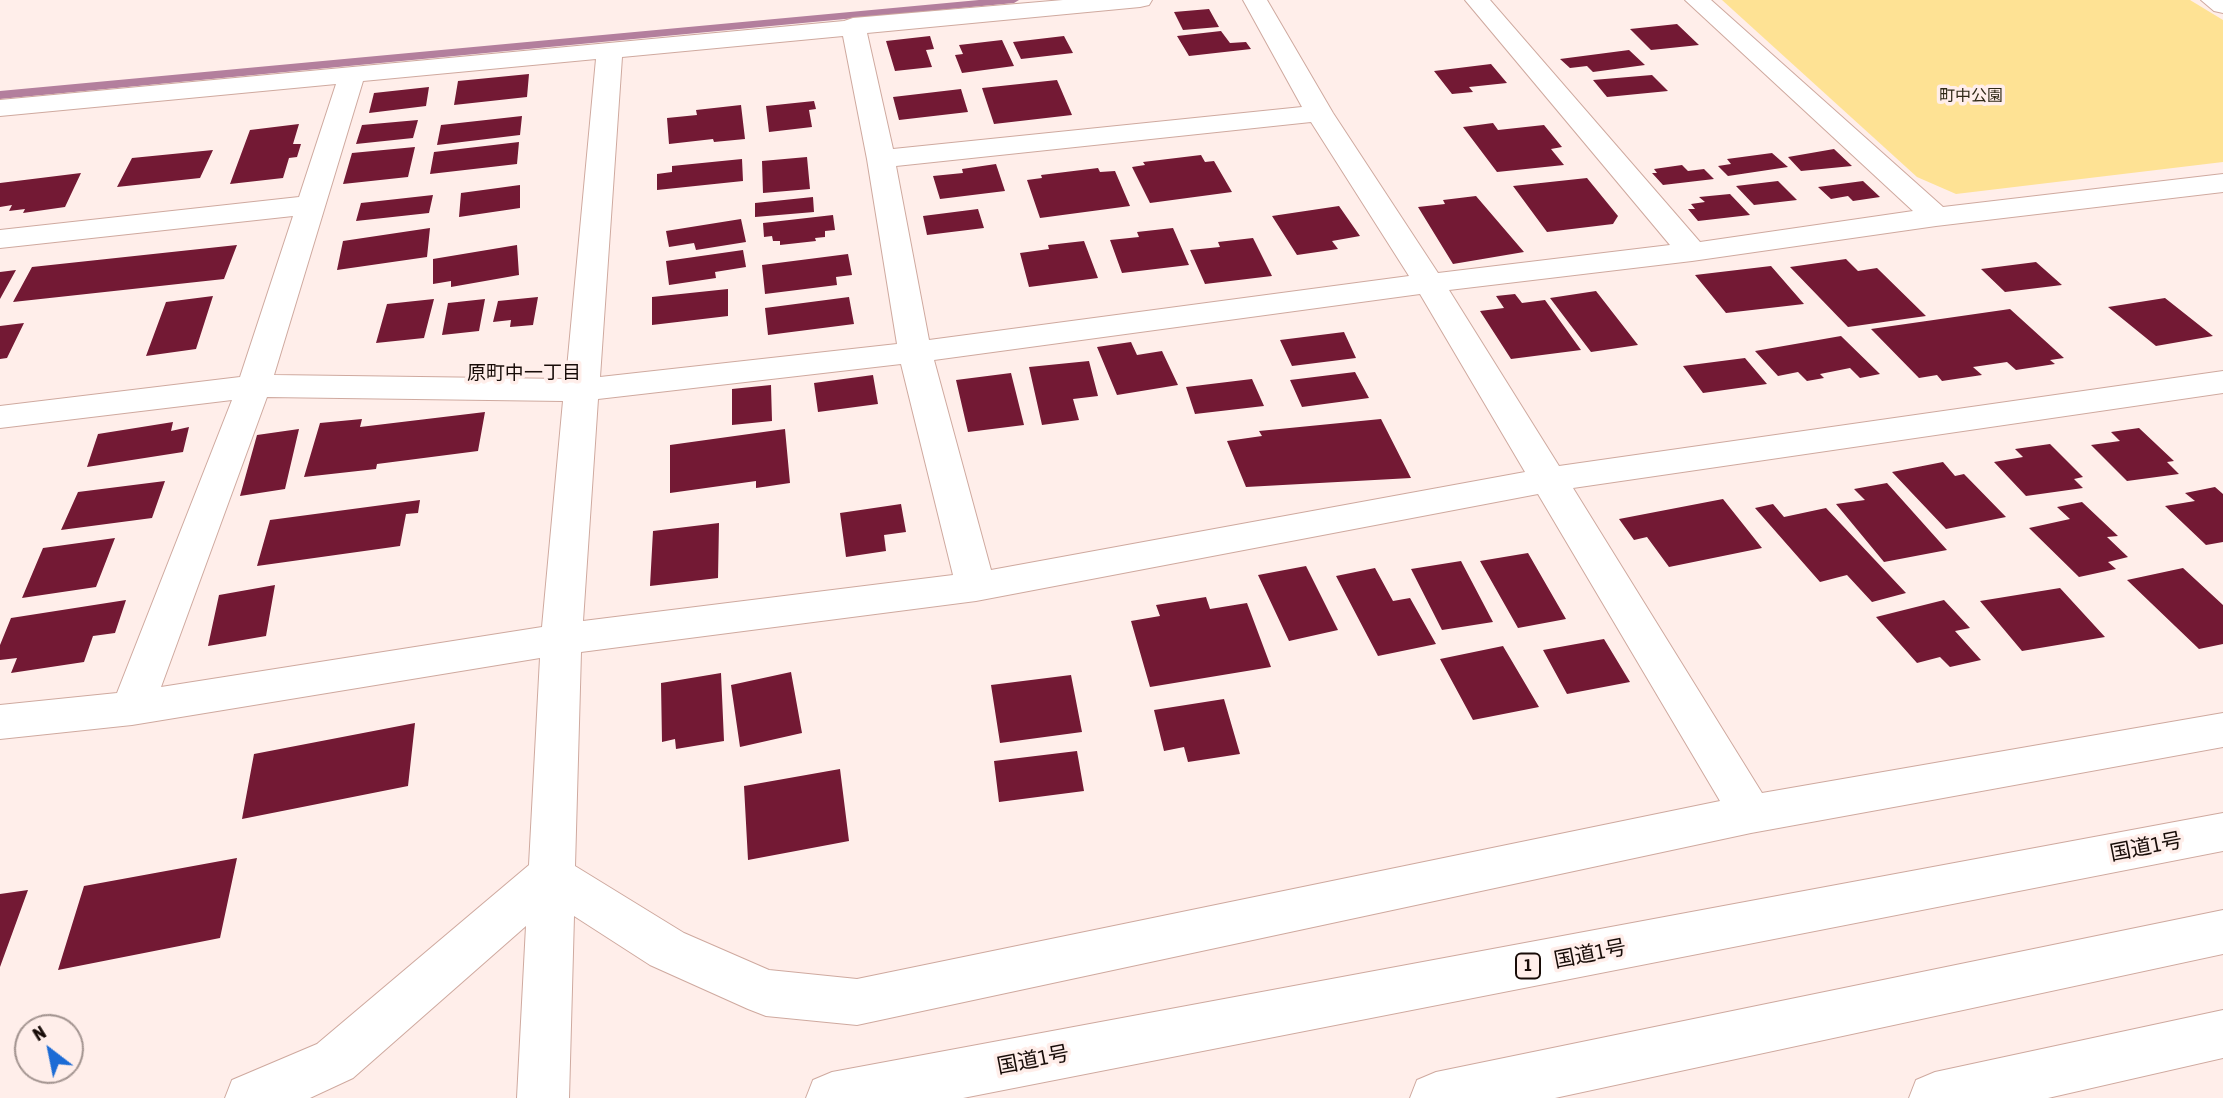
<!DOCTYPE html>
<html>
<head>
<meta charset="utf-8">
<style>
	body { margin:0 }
	#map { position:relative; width:2223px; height:1098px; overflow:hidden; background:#ffeeea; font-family:"Asap Condensed",sans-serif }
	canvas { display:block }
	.north { position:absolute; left:14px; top:1014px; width:70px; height:70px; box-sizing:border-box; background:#ffeeea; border:2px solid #a39490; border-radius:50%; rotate:328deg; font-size:19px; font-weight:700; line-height:28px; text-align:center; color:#180c08 }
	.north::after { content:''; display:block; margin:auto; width:24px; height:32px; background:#1c6bd5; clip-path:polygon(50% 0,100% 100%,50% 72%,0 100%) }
</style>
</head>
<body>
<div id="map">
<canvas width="2223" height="1098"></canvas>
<div class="north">N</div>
</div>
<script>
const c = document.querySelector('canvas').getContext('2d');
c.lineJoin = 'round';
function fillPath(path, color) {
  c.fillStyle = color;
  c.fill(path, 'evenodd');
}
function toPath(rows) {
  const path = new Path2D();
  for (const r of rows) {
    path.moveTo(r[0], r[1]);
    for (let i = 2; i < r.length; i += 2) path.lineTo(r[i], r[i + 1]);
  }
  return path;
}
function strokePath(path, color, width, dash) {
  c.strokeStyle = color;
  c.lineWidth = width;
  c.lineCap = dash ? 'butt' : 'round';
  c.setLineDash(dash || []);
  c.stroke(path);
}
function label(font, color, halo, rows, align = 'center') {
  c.font = font + ' "Asap Condensed","Noto Sans JP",sans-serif';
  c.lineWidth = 7;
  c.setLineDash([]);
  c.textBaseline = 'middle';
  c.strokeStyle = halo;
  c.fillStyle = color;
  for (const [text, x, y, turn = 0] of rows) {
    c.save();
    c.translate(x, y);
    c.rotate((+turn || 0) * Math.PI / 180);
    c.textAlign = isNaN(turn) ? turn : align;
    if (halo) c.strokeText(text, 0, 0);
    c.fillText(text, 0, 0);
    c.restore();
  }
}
const green = toPath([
	[1722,0,2190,0,2223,20,2223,162,1956,194,1917,177]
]);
const stream = toPath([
	[979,0,1019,0,1014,3,0,99,0,91,979,0]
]);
const building = toPath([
	[1209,9,1219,27,1183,30,1174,12],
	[1677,24,1699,45,1651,50,1630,29],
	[1221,31,1230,43,1246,42,1251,49,1189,56,1177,36],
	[930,36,934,49,926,50,932,67,895,71,886,41],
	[1064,36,1073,53,1021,59,1013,42],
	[1002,40,1014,66,962,73,955,55,963,54,959,45],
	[1629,50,1645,65,1593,72,1587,66,1570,68,1560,59],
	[1491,64,1507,83,1469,87,1473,92,1452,94,1434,71],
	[529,74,527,97,454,105,458,81],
	[1652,75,1668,91,1607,97,1593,80],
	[1057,80,1072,115,994,124,982,88],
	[429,87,426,106,369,113,374,93],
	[961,89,968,112,899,120,893,97],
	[814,101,816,109,809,110,812,127,769,132,766,106],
	[741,105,745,139,714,142,713,139,669,144,667,118,697,115,696,110],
	[522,116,520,135,437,145,441,125],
	[418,120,413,138,356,144,362,125],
	[1493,123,1498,130,1544,125,1562,147,1551,149,1564,165,1497,172,1463,127],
	[299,124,293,144,301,144,297,157,289,158,283,178,230,184,250,130],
	[519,142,517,164,430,174,434,152],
	[415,147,408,177,343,184,352,153],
	[1834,149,1852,166,1801,171,1788,157],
	[213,150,200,178,117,187,132,158],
	[1772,153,1788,167,1728,176,1718,166,1731,164,1727,159],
	[1201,155,1205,162,1214,161,1232,192,1150,203,1132,167,1145,165,1143,162],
	[807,157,810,189,763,193,762,161],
	[742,159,743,181,657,190,657,174,672,172,672,166],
	[996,164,1005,191,940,199,933,176,963,173,962,169],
	[1682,165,1688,171,1704,169,1714,179,1663,185,1652,173,1657,173,1654,169],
	[1098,168,1100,172,1115,171,1130,206,1040,218,1027,180,1042,178,1041,175],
	[81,173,65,207,23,213,25,209,9,211,12,205,0,207,0,183],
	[1587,178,1618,216,1613,224,1547,232,1513,186],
	[1778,181,1797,200,1754,205,1736,186],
	[1863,181,1880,197,1853,201,1848,196,1831,199,1818,187],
	[520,185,520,208,459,217,461,193],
	[1730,194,1750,215,1698,221,1688,209,1695,209,1691,204,1705,202,1699,197],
	[433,195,429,213,356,221,361,203],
	[1476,196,1524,252,1453,264,1418,207,1445,204,1443,200],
	[813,197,814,212,755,217,755,203],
	[1339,206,1360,236,1332,241,1338,249,1297,255,1272,216],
	[978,209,984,228,927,235,923,216],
	[833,215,835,230,825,231,825,237,815,238,816,241,780,245,780,241,773,241,772,236,764,237,763,223],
	[741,219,746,242,696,250,694,243,669,247,666,231],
	[430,228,427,257,337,270,343,241],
	[1173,228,1189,265,1122,273,1110,240,1139,237,1137,232],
	[1253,238,1272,276,1205,284,1190,250,1220,247,1218,242],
	[1084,241,1098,278,1029,287,1020,253,1049,249,1048,245],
	[237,245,224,279,13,302,32,267],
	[517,245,519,275,451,287,451,281,433,284,433,259],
	[743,250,746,267,715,272,716,278,669,285,666,261],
	[848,254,852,275,836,277,837,285,765,294,762,265],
	[1846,259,1858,271,1877,268,1926,316,1848,327,1790,267],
	[2036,262,2062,285,2005,292,1981,269],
	[1771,266,1804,304,1726,313,1695,275],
	[16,270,0,299,0,272],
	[728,289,728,316,652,325,652,297],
	[1596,291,1638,345,1591,352,1550,298],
	[1515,294,1522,303,1545,300,1581,350,1511,359,1480,311,1504,308,1496,296],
	[213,296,196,349,146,356,166,302],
	[538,297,533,325,510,327,511,320,493,322,498,301],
	[849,297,854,324,768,335,765,308],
	[2165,298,2213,336,2156,346,2108,307],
	[434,299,424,338,376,343,387,304],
	[485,299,479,331,442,335,448,303],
	[2010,309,2064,358,2050,360,2055,364,2016,370,2007,362,1973,367,1982,375,1942,381,1937,375,1919,378,1871,329],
	[24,323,7,358,0,359,0,326],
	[1344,332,1356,358,1292,366,1280,340],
	[1841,336,1880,374,1860,378,1850,368,1820,374,1824,378,1807,381,1798,372,1778,376,1755,351],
	[1131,342,1137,355,1162,351,1178,385,1117,395,1097,347],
	[1745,358,1767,384,1703,393,1683,366],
	[1089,361,1098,396,1073,399,1079,420,1042,425,1029,367],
	[1355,372,1369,398,1302,407,1290,380],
	[1011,373,1024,425,968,432,956,380],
	[873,375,878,404,818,412,814,383],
	[1252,379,1264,406,1195,414,1186,387],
	[771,385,772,421,732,425,732,389],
	[485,412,478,451,377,464,376,469,304,477,320,423,362,419,360,427],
	[1381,419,1411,478,1246,487,1227,441,1262,436,1259,431],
	[173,422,171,431,189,427,183,452,87,467,98,434],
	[2139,428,2174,461,2167,462,2179,474,2127,481,2091,445,2120,441,2111,432],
	[299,429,285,489,240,496,257,435],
	[785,429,790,483,756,488,756,481,670,493,670,445],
	[2050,444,2083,477,2074,479,2083,488,2026,496,1994,462,2023,457,2015,449],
	[1943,462,1955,476,1964,474,2006,517,1946,529,1892,472],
	[165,481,152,518,61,530,78,492],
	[1887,483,1947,550,1884,562,1836,504,1865,500,1854,489],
	[2215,487,2223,494,2223,542,2206,545,2165,506,2195,501,2185,493],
	[1723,499,1762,548,1669,567,1647,537,1634,540,1619,519],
	[420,500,418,513,406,514,400,546,257,566,270,520],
	[2082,502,2118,536,2107,537,2128,557,2108,562,2116,569,2079,577,2029,528,2070,519,2057,507],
	[901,504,906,532,884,535,886,551,846,557,840,513],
	[1773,504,1784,517,1826,508,1906,593,1872,602,1847,575,1820,582,1755,508],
	[719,523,718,578,650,586,653,531],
	[115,538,96,587,22,598,43,548],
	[1528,553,1566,619,1518,628,1480,561],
	[1461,561,1493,622,1442,630,1411,569],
	[1306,566,1338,630,1289,641,1258,575],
	[1375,568,1393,601,1410,598,1436,644,1378,656,1336,576],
	[2183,568,2223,605,2223,644,2199,649,2127,580],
	[275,585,266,636,208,646,219,595],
	[2060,588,2105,637,2022,651,1980,601],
	[1206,597,1210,609,1247,603,1271,667,1150,687,1131,621,1160,616,1156,605],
	[126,600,115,633,93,636,84,662,11,673,17,658,0,660,0,645,11,618],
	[1944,600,1970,628,1955,631,1981,660,1950,667,1940,657,1917,663,1876,617],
	[1604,639,1630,682,1567,694,1543,650],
	[1503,646,1539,707,1473,720,1440,659],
	[791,672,802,733,740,747,731,685],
	[721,673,724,741,676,749,675,739,662,742,661,683],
	[1071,675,1082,732,1000,743,991,685],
	[1224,699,1240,754,1188,762,1184,747,1164,751,1154,710],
	[415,723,408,786,242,819,254,754],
	[1077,751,1084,791,999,802,994,761],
	[840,769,849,841,748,860,744,786],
	[237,858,220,938,58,970,84,886],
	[28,890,0,967,0,894]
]);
const minor = toPath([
	[1063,0,1152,0,1149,5,1140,7,867,33,893,149,1302,107,1243,0,1267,0,1333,113,1438,273,1670,245,1465,0,1490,0,1700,242,1913,211,1685,0,1711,0,1943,207,2223,174,2223,192,1936,226,1692,261,1449,290,1559,466,2223,371,2223,393,1573,488,1762,793,2223,713,2223,747,1751,833,857,1025,766,1016,748,1009,650,965,574,916,569,1098,517,1098,526,926,353,1078,310,1098,225,1098,232,1080,317,1044,529,865,540,658,132,725,0,739,0,705,117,693,232,400,0,428,0,406,240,377,293,216,0,248,0,230,299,197,336,84,0,116,0,100,844,21,853,18,1063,0],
	[843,36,867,159,897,344,600,377,622,57,843,36],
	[596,59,566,379,274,375,363,81,596,59],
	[1311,122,1409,276,929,340,896,166,1311,122],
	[1420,294,1525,472,991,570,934,360,1420,294],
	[901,364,953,575,583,621,598,399,901,364],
	[267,397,563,401,542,627,161,687,267,397],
	[1538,494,1720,801,857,979,769,970,684,933,575,866,581,652,976,601,1538,494],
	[2201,0,2223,0,2223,13,2214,11,2201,0],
	[2223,1010,2223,1058,2048,1098,1909,1098,1916,1080,1935,1072,2223,1010]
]);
const highway = toPath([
	[2223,813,2223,851,963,1098,806,1098,813,1080,832,1072,2223,813],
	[2223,910,2223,954,1555,1098,1410,1098,1417,1080,1436,1072,2223,910]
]);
const farParknames = [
	["町中公園",1971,96]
];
const shields = [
	[1528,966,24]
];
const shieldNames = [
	["1",1528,966]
];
const neighbourhoodNames = [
	["原町中一丁目",524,373]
];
const nearStreetnames = [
	["国道1号",2146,847,-11],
	["国道1号",1590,954,-11],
	["国道1号",1033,1060,-11]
];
fillPath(green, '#fee294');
fillPath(stream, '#b37f9d');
fillPath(building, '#731934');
strokePath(minor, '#cfa99f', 2);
strokePath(highway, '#cfa99f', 2);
fillPath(minor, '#fff');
fillPath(highway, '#fff');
label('16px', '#2f2917', '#ffeeea', farParknames);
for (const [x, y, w] of shields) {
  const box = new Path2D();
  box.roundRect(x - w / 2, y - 12.5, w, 25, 5);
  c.fillStyle = '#ffeeea';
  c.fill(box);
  strokePath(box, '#180c08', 2);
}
label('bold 16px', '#180c08', null, shieldNames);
label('19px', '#180c08', '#ffeeea', neighbourhoodNames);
label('21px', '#180c08', '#ffeeea', nearStreetnames);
</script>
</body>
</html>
